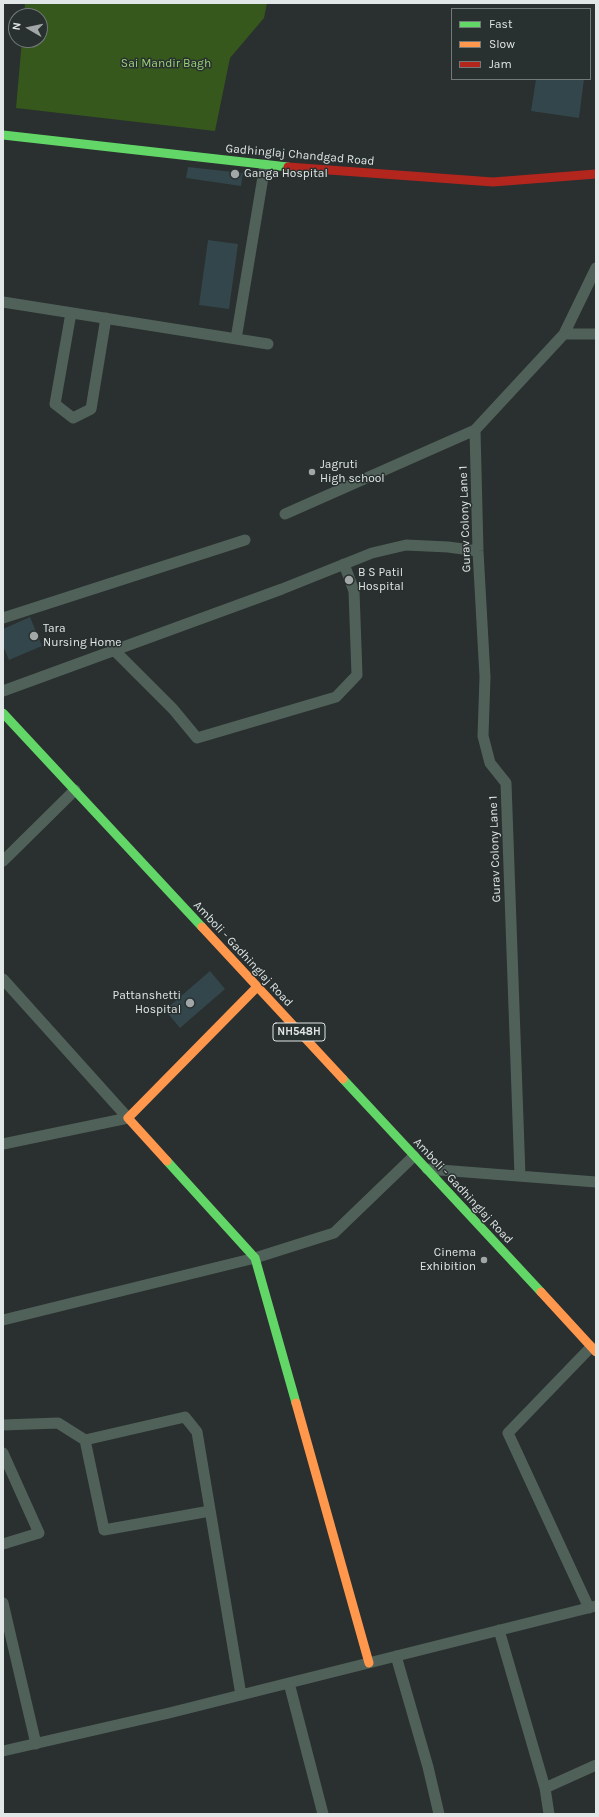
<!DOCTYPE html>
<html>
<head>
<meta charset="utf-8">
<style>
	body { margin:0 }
	#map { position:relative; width:599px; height:1817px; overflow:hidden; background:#2a2f2f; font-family:Karla,sans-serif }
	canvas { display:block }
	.frame { position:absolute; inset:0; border:4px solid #e1e6e6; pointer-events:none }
	.legend { position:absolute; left:451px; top:8px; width:140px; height:72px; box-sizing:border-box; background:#293030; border:1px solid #737979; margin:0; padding:5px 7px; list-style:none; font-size:12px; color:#e1e6e6 }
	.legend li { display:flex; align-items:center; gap:8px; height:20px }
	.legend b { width:20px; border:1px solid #737979 }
	.north { position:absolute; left:8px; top:8px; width:40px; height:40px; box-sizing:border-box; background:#293030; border:1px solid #737979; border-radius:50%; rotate:279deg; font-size:11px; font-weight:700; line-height:16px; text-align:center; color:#e1e6e6 }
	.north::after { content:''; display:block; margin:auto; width:14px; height:18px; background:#a1a6a6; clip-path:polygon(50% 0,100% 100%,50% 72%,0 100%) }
</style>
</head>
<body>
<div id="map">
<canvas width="599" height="1817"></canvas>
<div class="frame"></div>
<ul class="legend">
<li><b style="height:5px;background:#63d668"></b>Fast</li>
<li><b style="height:5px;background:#ff974d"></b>Slow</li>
<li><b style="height:5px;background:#b3261e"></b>Jam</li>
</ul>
<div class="north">N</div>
</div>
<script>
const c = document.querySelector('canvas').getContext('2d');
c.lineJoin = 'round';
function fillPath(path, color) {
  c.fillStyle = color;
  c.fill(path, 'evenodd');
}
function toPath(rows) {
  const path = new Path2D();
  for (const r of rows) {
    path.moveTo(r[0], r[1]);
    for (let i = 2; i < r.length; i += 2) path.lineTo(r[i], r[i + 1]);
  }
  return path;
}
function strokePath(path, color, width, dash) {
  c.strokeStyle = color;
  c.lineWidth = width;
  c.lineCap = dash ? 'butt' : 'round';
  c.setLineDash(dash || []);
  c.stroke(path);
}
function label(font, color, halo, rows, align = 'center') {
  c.font = font + ' Karla,sans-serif';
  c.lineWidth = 3;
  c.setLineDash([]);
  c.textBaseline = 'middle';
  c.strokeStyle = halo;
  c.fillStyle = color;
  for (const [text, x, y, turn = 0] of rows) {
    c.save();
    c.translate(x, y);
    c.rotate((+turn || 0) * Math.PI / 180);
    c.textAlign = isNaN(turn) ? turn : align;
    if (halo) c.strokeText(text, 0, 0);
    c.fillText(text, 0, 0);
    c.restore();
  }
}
const green = toPath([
	[25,3,267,3,264,18,230,58,215,131,16,108,22,40,40,40,40,16,24,16]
]);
const building = toPath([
	[536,79,584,79,579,118,531,111],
	[188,167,243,173,241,186,186,178],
	[208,240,238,244,229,309,199,305],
	[30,617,42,646,9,660,3,646,3,629],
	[210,971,225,989,180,1028,165,1010]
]);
const street = toPath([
	[3,302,268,344],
	[71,313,55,404,73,418,91,409,106,318],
	[564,334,596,334],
	[236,339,265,165],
	[475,430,478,551,485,677,483,736,490,763,506,783,520,1176],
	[285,514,475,430,564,334,596,268],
	[3,618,245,540],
	[114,650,173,709,197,738,336,697,357,675,354,591,344,564],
	[3,691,282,589,372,553,406,545,448,547,478,551],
	[3,861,75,790],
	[3,979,128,1118],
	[3,1144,128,1118],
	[427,1169,596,1182],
	[3,1320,255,1258,334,1233,414,1156],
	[3,1425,58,1423,85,1440,185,1417,197,1432,241,1695],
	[85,1440,104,1530,210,1511],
	[3,1453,39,1533,3,1544],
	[3,1603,36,1744],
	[589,1608,508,1433,591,1347],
	[499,1630,545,1788,549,1814],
	[396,1656,428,1767,439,1814],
	[289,1683,323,1814],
	[3,1751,169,1713,596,1606],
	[545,1788,596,1765]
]);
const fast = toPath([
	[3,135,288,167],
	[3,713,202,927],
	[343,1079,541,1292],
	[167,1161,255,1258,296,1403]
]);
const slow = toPath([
	[202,927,343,1079],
	[167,1161,128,1118,257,987],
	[541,1292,596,1352],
	[296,1403,369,1663]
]);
const jam = toPath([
	[288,167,493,182,596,174]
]);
const markers = [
	[235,174,5,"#a1a6a6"],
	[312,472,4,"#a1a6a6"],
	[349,580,5,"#a1a6a6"],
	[34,636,5,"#a1a6a6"],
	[190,1003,5,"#a1a6a6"],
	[484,1260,4,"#a1a6a6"]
];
const shields = [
	[299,1032,52]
];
const shieldNames = [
	["NH548H",299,1032]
];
const parkNames = [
	["Sai Mandir Bagh",166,64]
];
const streetNames = [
	["Gadhinglaj Chandgad Road",300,155,5],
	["Gurav Colony Lane 1",465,519,-92],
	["Gurav Colony Lane 1",495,849,-92],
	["Amboli - Gadhinglaj Road",243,954,47],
	["Amboli - Gadhinglaj Road",463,1191,47]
];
const poiNames = [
	["Ganga Hospital",244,174],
	["Jagruti",320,465],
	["High school",320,479],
	["B S Patil",358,573],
	["Hospital",358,587],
	["Tara",43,629],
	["Nursing Home",43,643],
	["Pattanshetti",181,996,"right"],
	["Hospital",181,1010,"right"],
	["Cinema",476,1253,"right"],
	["Exhibition",476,1267,"right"]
];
fillPath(green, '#36581d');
fillPath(building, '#33464b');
strokePath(street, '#506159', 11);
strokePath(fast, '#63d668', 9);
strokePath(slow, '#ff974d', 9);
strokePath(jam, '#b3261e', 9);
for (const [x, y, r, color] of markers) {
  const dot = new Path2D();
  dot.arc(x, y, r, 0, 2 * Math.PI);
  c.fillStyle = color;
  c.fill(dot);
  strokePath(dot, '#293030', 1.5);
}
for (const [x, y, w] of shields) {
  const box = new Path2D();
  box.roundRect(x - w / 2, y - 9, w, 18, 3);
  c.fillStyle = '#293030';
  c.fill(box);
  strokePath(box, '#e1e6e6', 1);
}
label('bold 11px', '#e1e6e6', null, shieldNames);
label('12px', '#9ad276', '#293030', parkNames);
label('12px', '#e1e6e6', '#293030', streetNames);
label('12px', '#e1e6e6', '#293030', poiNames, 'left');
</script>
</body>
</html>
